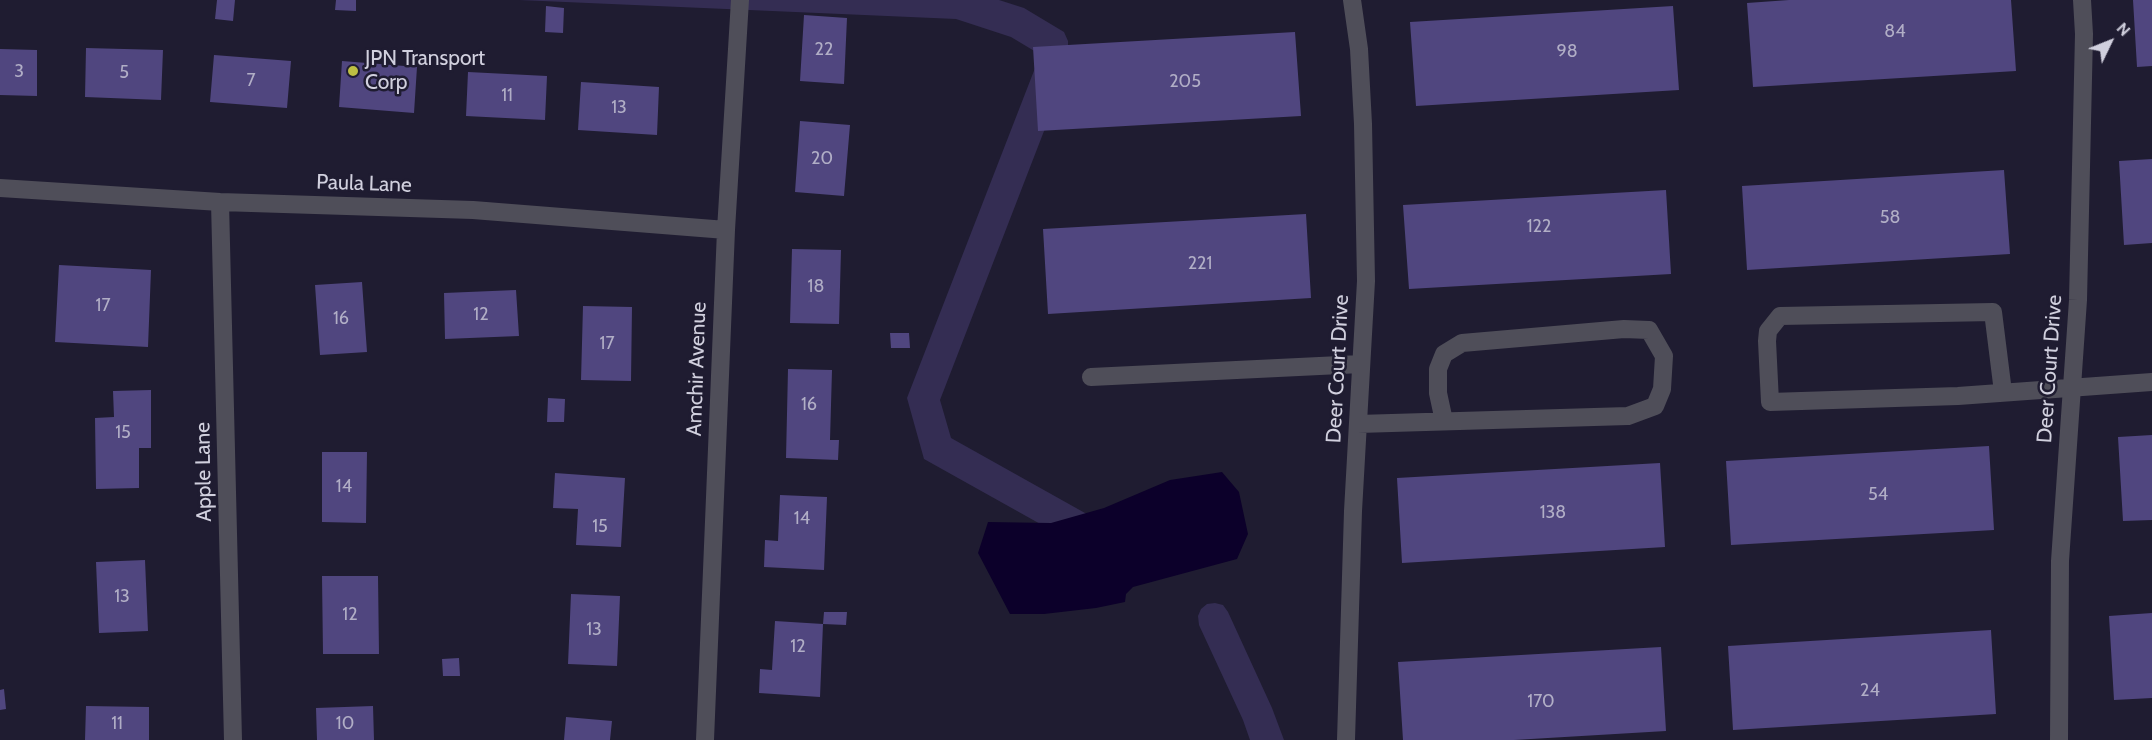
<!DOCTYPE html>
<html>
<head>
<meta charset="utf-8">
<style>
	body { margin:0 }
	#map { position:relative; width:2152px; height:740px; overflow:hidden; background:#1f1c31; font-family:Cabin,sans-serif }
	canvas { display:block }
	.north { position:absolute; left:2080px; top:12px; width:60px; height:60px; -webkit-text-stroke:4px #1f1c31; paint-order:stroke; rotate:47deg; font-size:16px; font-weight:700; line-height:24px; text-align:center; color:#d1d0de }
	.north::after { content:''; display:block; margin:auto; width:21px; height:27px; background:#d1d0de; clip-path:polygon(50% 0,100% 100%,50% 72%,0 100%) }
</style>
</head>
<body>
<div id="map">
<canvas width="2152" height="740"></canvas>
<div class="north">N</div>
</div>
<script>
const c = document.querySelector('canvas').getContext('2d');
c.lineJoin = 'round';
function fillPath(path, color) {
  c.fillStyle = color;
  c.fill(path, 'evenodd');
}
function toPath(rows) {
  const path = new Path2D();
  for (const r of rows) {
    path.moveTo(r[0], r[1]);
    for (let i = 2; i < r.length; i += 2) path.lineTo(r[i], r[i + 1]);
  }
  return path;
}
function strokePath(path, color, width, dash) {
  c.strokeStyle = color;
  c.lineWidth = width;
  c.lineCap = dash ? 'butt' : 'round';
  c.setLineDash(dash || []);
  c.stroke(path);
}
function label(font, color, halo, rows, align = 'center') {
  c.font = font + ' Cabin,sans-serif';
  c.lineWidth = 5;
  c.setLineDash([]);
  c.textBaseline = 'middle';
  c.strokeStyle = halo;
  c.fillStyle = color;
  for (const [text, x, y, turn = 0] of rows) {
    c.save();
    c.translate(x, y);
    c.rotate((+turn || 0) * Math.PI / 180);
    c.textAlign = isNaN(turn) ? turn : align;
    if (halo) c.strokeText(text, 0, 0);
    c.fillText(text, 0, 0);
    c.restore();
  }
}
const green = toPath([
	[519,0,999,0,1024,8,1064,32,1068,41,1068,69,940,400,951,438,1110,527,1094,554,924,459,907,398,1037,63,1036,52,1011,37,956,19],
	[1215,603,1223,605,1228,612,1272,708,1284,740,1250,740,1243,720,1199,625,1198,616,1201,609,1207,604]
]);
const water = toPath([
	[1222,472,1239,492,1248,534,1237,559,1133,587,1126,594,1125,602,1096,608,1044,614,1010,614,978,553,988,522,1051,523,1104,508,1170,480]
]);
const building = toPath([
	[217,0,235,0,233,21,215,19],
	[336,0,356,0,356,11,335,10],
	[1789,0,2011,0,2016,71,1753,87,1747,3],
	[2133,0,2152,0,2152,66,2137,67],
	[546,6,564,8,563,33,545,32],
	[1673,6,1679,90,1416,106,1410,22],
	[804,15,847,18,844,84,800,81],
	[1295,32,1301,116,1038,131,1033,47],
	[86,48,163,50,161,100,85,97],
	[0,49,37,50,37,96,0,95],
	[214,55,291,61,287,108,210,102],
	[342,61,417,67,414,113,339,107],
	[468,72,547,76,545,120,466,116],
	[581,82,659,87,657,135,578,130],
	[800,121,850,125,844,196,795,192],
	[2152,159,2152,243,2124,245,2119,161],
	[2004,170,2010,254,1747,270,1742,186],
	[1666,190,1671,274,1409,289,1403,205],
	[1306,214,1311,298,1048,314,1043,229],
	[792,249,841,250,839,324,790,323],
	[59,265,151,270,148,347,55,342],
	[362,282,367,352,320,355,315,285],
	[516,290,519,336,445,339,444,293],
	[583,306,632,307,631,381,581,380],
	[890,333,909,333,910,348,891,348],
	[788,369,832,370,830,440,839,440,838,460,786,458],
	[151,390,151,448,139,448,139,488,96,489,95,418,114,417,113,391],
	[548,398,565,399,564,422,547,422],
	[2152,435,2152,520,2123,521,2118,437],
	[1989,446,1994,530,1731,545,1726,461],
	[322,452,367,452,366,523,322,522],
	[1660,463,1665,547,1402,563,1397,478],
	[555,473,625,478,621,547,576,545,578,509,553,508],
	[780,495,827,497,824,570,764,567,765,540,778,541],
	[145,560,148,631,99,633,96,562],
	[322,576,378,576,379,654,323,654],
	[571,594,620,596,617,666,568,664],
	[824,612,847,612,846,625,823,624],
	[2152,613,2152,698,2114,700,2109,616],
	[775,621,823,624,820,697,759,693,760,669,772,670],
	[1991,630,1996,714,1733,730,1728,646],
	[1661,647,1666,731,1514,740,1403,740,1398,662],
	[459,658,460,676,443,676,442,659],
	[4,689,6,709,0,710,0,690],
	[86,706,149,707,149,740,85,740],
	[373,706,374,740,317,740,316,708],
	[566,717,612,721,610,740,564,740]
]);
const minor = toPath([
	[0,188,220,202,473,210,726,230],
	[220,202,233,740],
	[1091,377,1361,364],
	[2003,392,1993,312,1780,316,1768,331,1767,341,1770,402,1958,396,2152,382],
	[1358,424,1628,416,1655,406,1662,389,1664,356,1649,330,1624,329,1462,343,1444,354,1438,369,1438,393,1444,421],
	[705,740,726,230,740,0],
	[1346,740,1353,511,1366,281,1363,124,1359,49,1352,0],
	[2059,740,2060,561,2078,300,2084,34,2082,0]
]);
const markers = [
	[353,71,6,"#bdbf43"]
];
const numberNames = [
	["84",1895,32],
	["22",824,50],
	["98",1567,52],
	["3",19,72],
	["5",124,73],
	["7",251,81],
	["205",1185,82],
	["11",507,96],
	["13",619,108],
	["20",822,159],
	["58",1890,218],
	["122",1539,227],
	["221",1200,264],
	["18",816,287],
	["17",103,306],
	["12",481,315],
	["16",341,319],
	["17",607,344],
	["16",809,405],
	["15",123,433],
	["14",344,487],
	["54",1878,495],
	["138",1553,513],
	["14",802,519],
	["15",600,527],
	["13",122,597],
	["12",350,615],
	["13",594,630],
	["12",798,647],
	["24",1870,691],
	["170",1541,702],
	["11",117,724],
	["10",345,724]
];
const poiNames = [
	["JPN Transport",365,59],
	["Corp",365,83]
];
const streetNames = [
	["Paula Lane",364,184,2],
	["Amchir Avenue",697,369,-88],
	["Deer Court Drive",1338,369,-87],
	["Deer Court Drive",2050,369,-86],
	["Apple Lane",204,472,-91]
];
fillPath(green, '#342d53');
fillPath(water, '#0c002a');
fillPath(building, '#50467f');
strokePath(minor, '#4f4e59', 18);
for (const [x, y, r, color] of markers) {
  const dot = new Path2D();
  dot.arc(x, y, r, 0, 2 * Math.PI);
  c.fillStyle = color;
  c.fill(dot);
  strokePath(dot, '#1f1c31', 2);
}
label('18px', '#b1aec6', null, numberNames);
label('21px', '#d1d0de', '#1f1c31', poiNames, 'left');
label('21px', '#d1d0de', '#1f1c31', streetNames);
</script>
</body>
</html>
